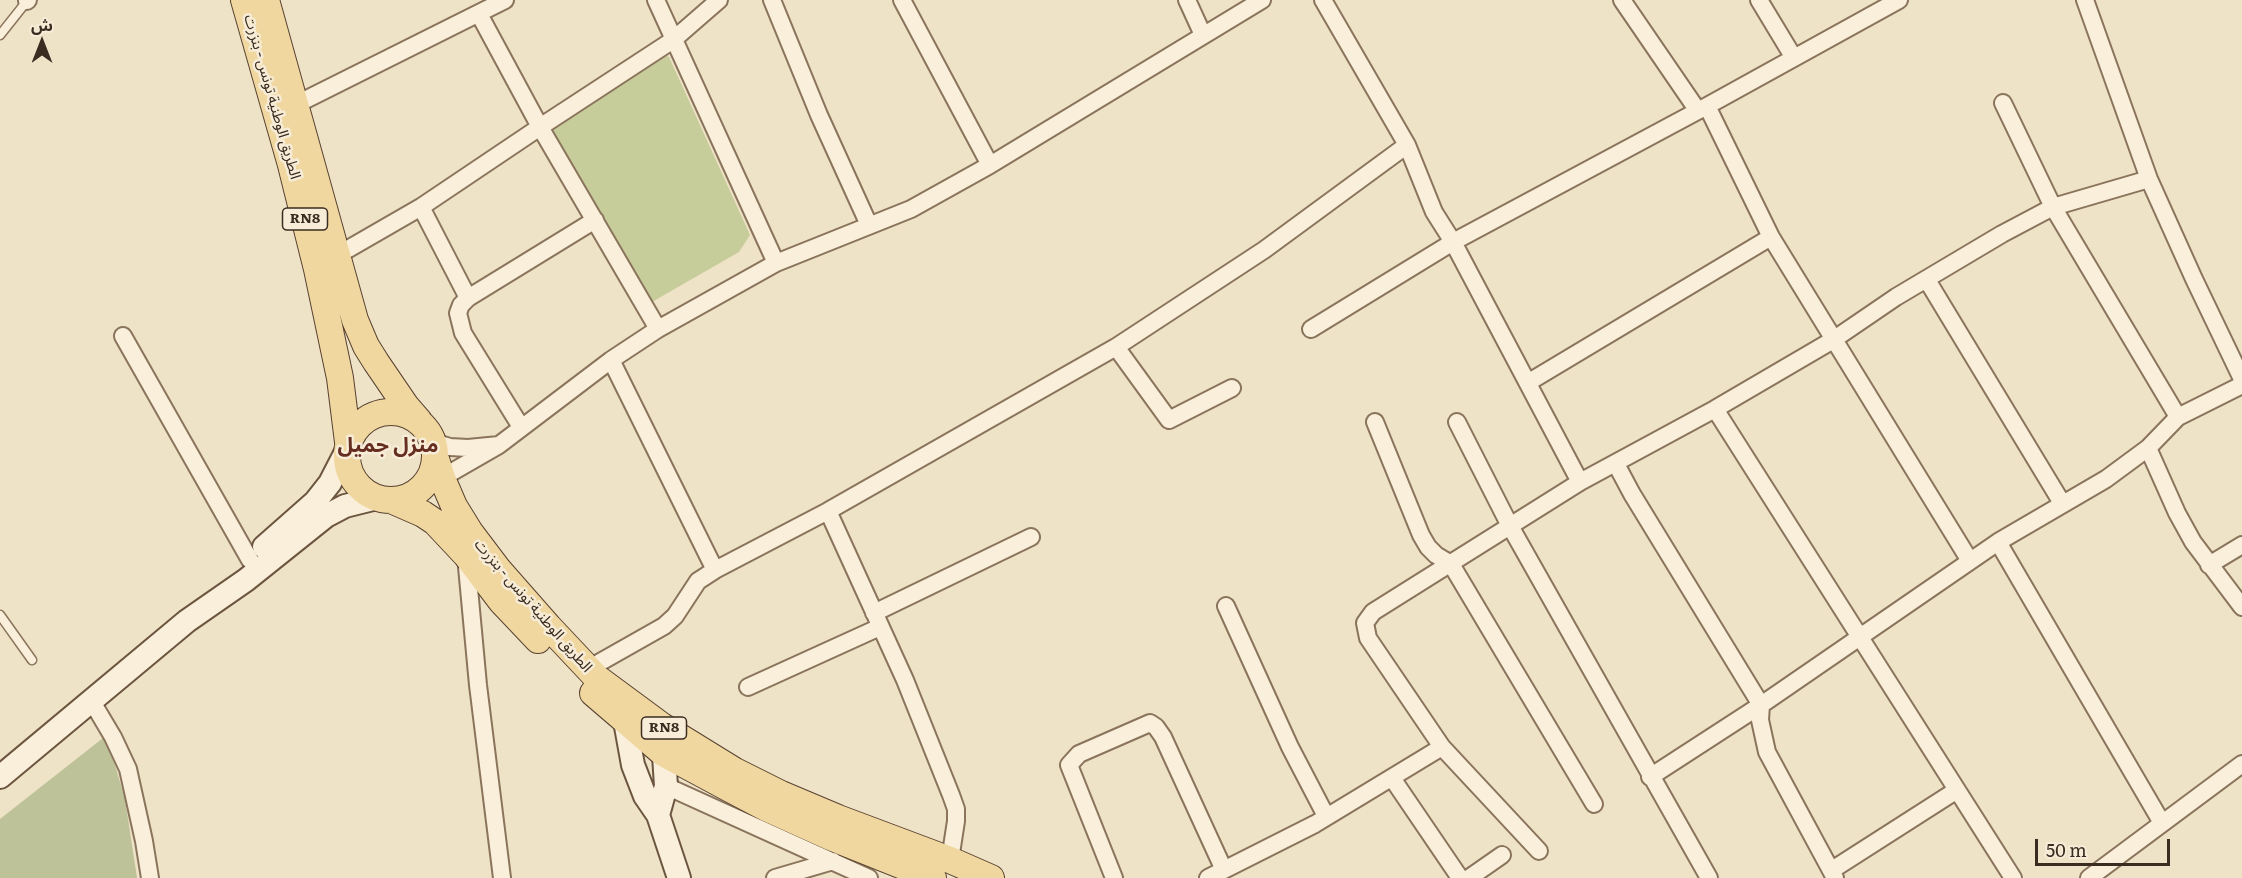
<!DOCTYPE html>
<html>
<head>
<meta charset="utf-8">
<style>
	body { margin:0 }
	#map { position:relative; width:2242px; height:878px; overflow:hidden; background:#eee2c7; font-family:Literata,"Noto Sans Arabic",serif }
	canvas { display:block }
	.north { position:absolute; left:12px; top:12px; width:60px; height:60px; -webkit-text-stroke:4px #f6ecd7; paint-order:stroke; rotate:0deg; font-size:16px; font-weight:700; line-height:24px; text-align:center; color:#3a2c20 }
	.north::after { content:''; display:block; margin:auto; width:21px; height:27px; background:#3a2c20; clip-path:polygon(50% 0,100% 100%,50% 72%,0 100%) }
	.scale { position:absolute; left:2035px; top:839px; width:135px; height:27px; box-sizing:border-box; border:3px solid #3a2c20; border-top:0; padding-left:8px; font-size:18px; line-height:21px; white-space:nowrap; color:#3a2c20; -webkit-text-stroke:4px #f6ecd7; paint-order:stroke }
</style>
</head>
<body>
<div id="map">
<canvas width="2242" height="878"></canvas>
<div class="north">ش</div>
<div class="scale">50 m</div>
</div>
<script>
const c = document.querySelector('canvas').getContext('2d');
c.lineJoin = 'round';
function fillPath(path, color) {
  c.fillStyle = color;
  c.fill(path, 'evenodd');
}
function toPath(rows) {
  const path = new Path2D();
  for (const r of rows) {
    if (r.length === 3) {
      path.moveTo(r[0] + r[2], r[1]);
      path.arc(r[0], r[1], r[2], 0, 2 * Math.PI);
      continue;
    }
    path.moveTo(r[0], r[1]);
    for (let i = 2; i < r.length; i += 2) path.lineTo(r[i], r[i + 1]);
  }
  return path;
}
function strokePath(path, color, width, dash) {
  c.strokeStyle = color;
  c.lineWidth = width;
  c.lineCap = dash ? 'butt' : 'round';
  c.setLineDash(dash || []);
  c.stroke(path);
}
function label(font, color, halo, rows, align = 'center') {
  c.font = font + ' Literata,"Noto Sans Arabic",serif';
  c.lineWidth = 5;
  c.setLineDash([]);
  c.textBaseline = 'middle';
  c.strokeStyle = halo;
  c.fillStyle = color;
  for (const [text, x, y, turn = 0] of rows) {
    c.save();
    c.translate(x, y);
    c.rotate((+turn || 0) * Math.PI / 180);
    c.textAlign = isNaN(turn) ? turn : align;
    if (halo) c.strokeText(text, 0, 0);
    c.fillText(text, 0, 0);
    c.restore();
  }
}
const green = toPath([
	[661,54,669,57,750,235,739,252,645,306,548,127]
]);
const cemetery = toPath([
	[103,738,115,765,125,799,137,878,0,878,0,819]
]);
const lane = toPath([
	[0,35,27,1],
	[0,615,32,660]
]);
const street = toPath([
	[656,0,776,263],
	[772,0,819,115,869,225],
	[902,0,990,165],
	[1187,0,1203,35],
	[1323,0,1407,145,1434,212,1453,242,1580,482],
	[1622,0,1698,111],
	[1759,0,1794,58],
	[2085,0,2149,179,2194,279,2242,379],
	[27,1,28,0],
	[479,14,540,127,658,329],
	[2003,103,2053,207,2178,417],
	[295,105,505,0],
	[1707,106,1771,237,1970,561],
	[421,207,468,298,461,305,458,313,463,333,521,427],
	[336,256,421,207,540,127,673,40,719,0],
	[1927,280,2062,503],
	[468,298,595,220],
	[1311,329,1453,242,1707,106,1899,0],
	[123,336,250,560],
	[1116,347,1169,420,1232,388],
	[611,360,715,570],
	[1529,382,1771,237],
	[1715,409,2013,878],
	[1375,422,1421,535,1428,547,1436,555,1451,564,1594,804],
	[1457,422,1510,526,1709,878],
	[499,445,611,360,658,329,776,263,911,209,990,165,1262,0],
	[2148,448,2177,513,2193,542,2242,607],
	[1616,464,1632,494,1761,705,1760,720,1767,752,1835,878],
	[419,491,499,445,468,448,450,447,433,442],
	[828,511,905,680,951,795,956,809,956,821,950,860],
	[1998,542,2162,823],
	[466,556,478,685,502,878],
	[2209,565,2242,545],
	[1226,606,1290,747,1326,816],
	[874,613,1031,537],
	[588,669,664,626,675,616,698,581,715,570,828,511,1116,347,1264,250,1407,145],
	[748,687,880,627],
	[91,700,113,737,128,769,144,841,150,878],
	[1650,777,1761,705,1998,542,2106,479,2148,448,2178,417,2242,385],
	[1392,778,1460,878],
	[666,786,869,878],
	[1539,851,1442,747,1368,638,1365,623,1373,612,1580,482,1715,409,1833,340,1896,297,2002,234,2053,207,2149,179],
	[1832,870,1957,790],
	[775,878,833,861],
	[1114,878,1069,765,1079,754,1150,723,1156,727,1163,737,1224,870],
	[1208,878,1315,824,1442,747],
	[1469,878,1502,855],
	[2089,878,2242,764]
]);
const secondary = toPath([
	[264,547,315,502,330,483,347,450],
	[623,710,633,765,645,796,658,815,679,878],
	[0,777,187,621,246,580,326,516,345,506,377,498],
	[658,815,666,786,663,740]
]);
const primary = toPath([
	[244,0,291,165,317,269,340,378,348,442],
	[266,0,355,320,366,346,376,362,406,406,419,421],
	[391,456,44],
	[435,456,442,478,454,506,470,532,498,569,549,627,597,678,662,726,735,771,781,794,838,818,950,860,991,878],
	[391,500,423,514,435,522,466,555,501,601,538,640],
	[593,693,663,753,730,789,768,809,830,837,933,878]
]);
const shields = [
	[305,219,45],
	[664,728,45]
];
const shieldNames = [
	["RN8",305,219],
	["RN8",664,728]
];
const streetNames = [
	["الطريق الوطنية تونس - بنزرت",272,97,74],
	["الطريق الوطنية تونس - بنزرت",533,606,49]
];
const districtNames = [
	["منزل جميل",388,446]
];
fillPath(green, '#c7cc9b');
fillPath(cemetery, '#bdc299');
strokePath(lane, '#8a745c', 11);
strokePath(street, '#8a745c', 20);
strokePath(secondary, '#6c553f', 26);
strokePath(primary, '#584230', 28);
strokePath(lane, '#f9efda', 8);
strokePath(street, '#f9efda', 16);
strokePath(secondary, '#f9efda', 22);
strokePath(primary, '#f0d7a0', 26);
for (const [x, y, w] of shields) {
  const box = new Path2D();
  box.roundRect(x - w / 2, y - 11, w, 22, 4.5);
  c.fillStyle = '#f6ecd7';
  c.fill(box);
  strokePath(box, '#3a2c20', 1.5);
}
label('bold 14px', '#3a2c20', null, shieldNames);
label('15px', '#3a2c20', '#f6ecd7', streetNames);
label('bold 21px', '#662e20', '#f6ecd7', districtNames);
</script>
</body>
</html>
